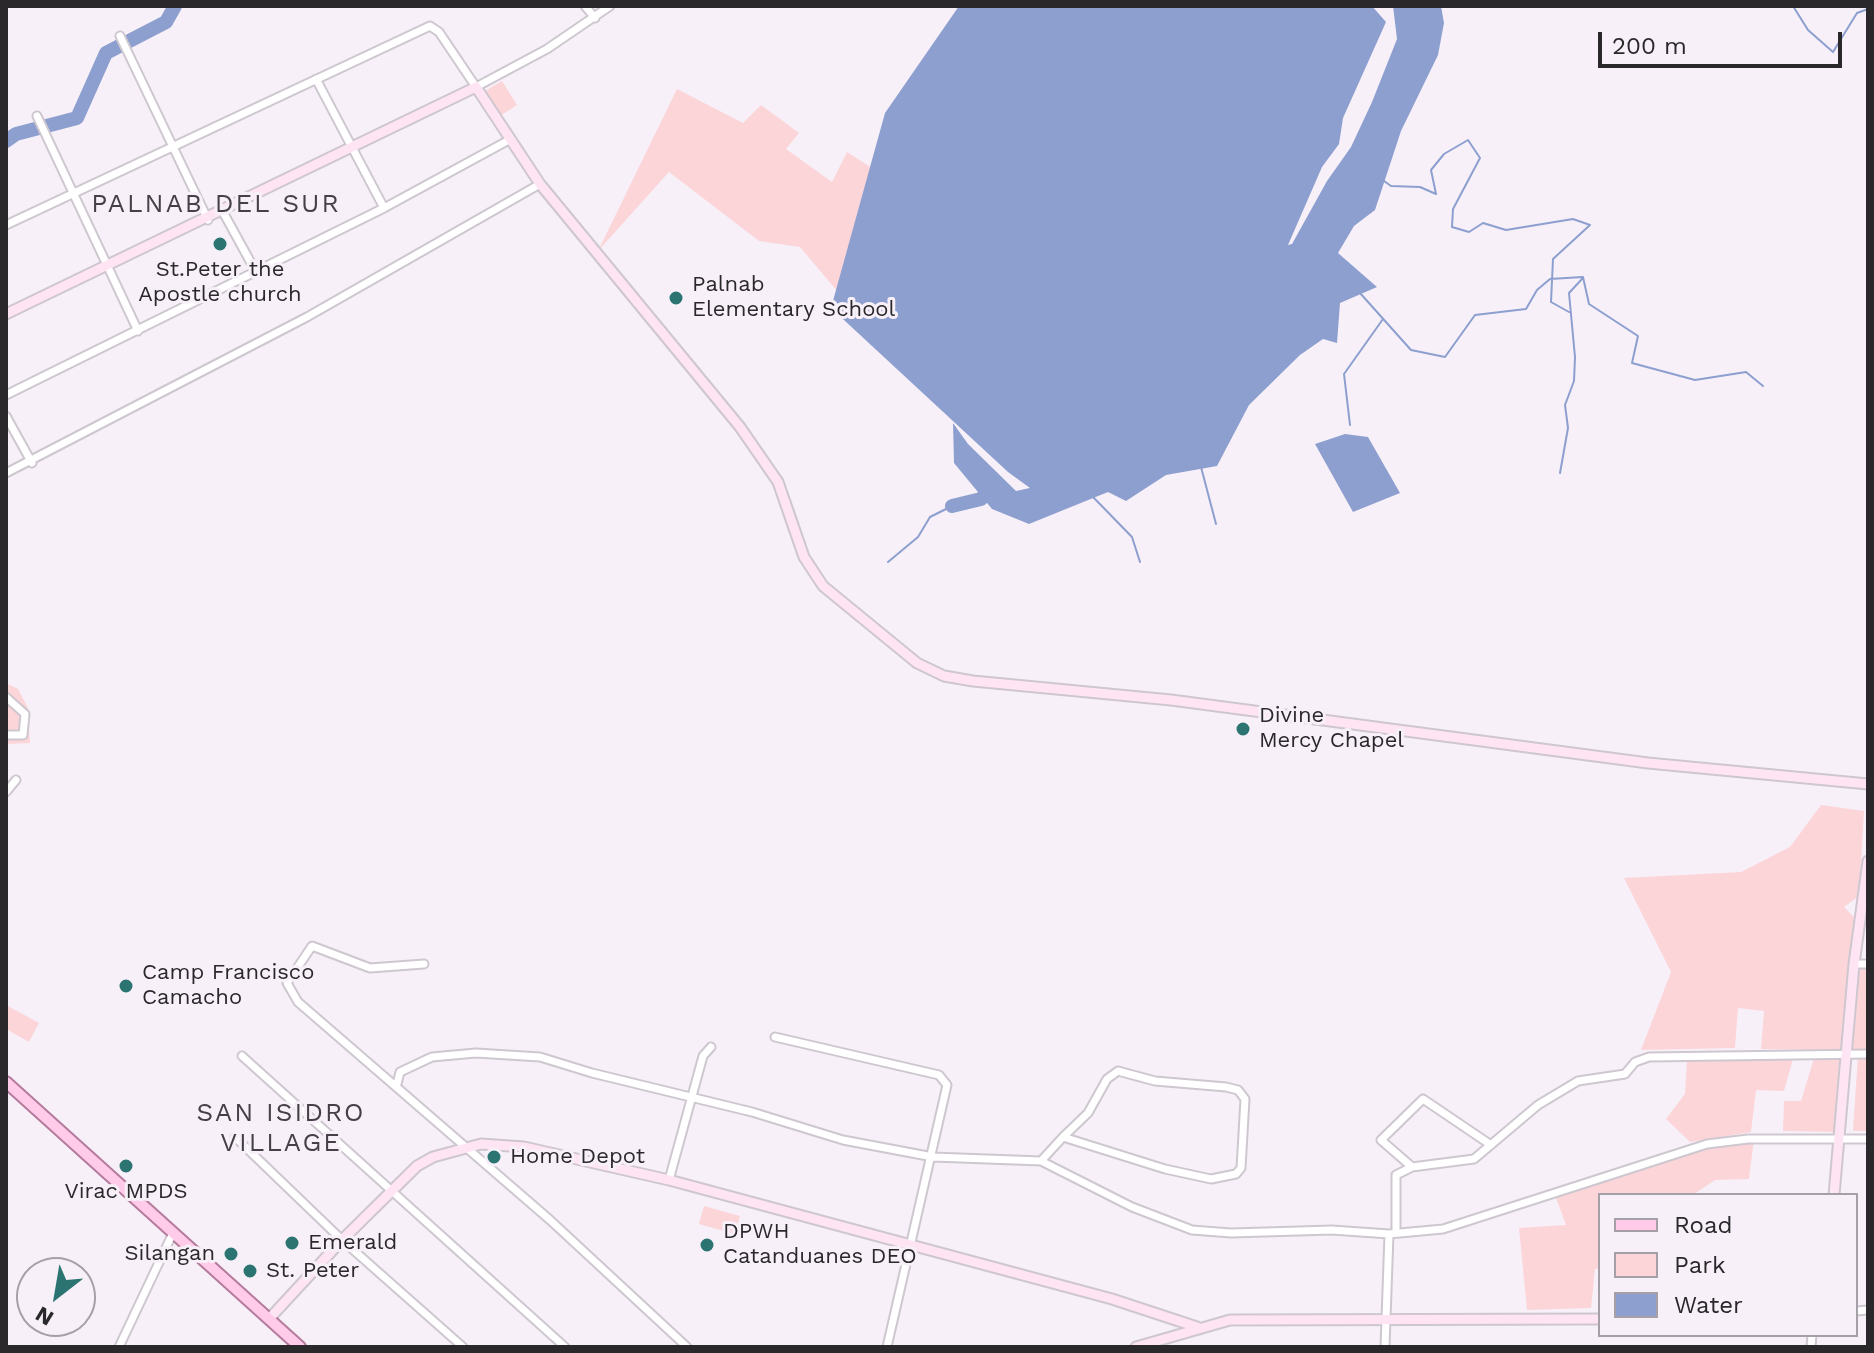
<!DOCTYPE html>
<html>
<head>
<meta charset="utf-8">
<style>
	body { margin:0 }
	#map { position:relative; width:1874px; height:1353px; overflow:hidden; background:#f7f0f9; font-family:"Work Sans",sans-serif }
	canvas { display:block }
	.frame { position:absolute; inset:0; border:8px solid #2b282b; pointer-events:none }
	.legend { position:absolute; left:1598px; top:1193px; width:260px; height:144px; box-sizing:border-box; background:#f7f0f9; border:2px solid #a5a0a7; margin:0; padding:10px 14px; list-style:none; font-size:24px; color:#2b282b }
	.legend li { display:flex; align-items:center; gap:16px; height:40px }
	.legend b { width:40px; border:2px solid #a5a0a7 }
	.north { position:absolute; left:16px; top:1257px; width:80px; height:80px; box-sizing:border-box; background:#f7f0f9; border:2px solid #a5a0a7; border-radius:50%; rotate:211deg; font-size:22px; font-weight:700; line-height:32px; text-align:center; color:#2b282b }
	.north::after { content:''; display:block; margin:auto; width:28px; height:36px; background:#2b7471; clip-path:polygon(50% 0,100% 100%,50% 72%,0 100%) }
	.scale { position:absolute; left:1598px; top:32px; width:244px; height:36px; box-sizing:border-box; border:4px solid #2b282b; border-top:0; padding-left:10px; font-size:24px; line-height:28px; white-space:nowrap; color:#2b282b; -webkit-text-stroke:6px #f7f0f9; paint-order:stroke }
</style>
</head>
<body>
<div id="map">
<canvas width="1874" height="1353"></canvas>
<div class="frame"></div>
<ul class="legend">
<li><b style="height:10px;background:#ffcbe8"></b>Road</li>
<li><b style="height:22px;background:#fcd5d9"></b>Park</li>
<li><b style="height:22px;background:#8d9fcf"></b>Water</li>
</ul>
<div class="north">N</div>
<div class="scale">200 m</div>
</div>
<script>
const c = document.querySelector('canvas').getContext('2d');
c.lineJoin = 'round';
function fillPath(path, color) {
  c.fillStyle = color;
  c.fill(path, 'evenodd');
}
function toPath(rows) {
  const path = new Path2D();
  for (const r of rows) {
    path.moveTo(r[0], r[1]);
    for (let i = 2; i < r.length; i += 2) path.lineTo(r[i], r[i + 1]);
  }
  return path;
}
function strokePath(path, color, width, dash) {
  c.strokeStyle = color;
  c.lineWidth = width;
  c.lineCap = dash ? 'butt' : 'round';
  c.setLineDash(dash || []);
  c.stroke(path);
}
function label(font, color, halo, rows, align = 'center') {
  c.font = font + ' "Work Sans",sans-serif';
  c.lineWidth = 6;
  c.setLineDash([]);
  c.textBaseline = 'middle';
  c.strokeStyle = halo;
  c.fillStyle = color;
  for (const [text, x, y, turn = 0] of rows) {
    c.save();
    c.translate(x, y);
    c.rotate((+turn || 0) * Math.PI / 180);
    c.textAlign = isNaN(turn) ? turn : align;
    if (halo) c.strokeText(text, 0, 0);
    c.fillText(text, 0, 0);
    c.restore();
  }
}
const green = toPath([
	[502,81,517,105,500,116,485,91],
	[677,89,743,123,761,105,799,133,786,149,832,182,847,152,872,168,838,292,800,247,759,241,669,172,598,251],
	[6,683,18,689,28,708,30,743,6,744],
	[1821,805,1864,811,1859,896,1844,907,1856,919,1844,1050,1761,1049,1764,1011,1738,1008,1735,1048,1641,1050,1671,972,1624,878,1741,872,1790,847],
	[1857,965,1868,965,1868,1131,1853,1131,1858,1055,1849,1054,1842,1132,1783,1131,1784,1101,1801,1101,1814,1058,1848,1054],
	[6,1005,39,1023,29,1042,6,1029],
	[1793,1059,1784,1091,1756,1090,1751,1132,1690,1142,1666,1119,1685,1094,1687,1060],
	[1754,1139,1749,1179,1715,1180,1693,1195,1600,1195,1600,1268,1595,1269,1591,1308,1527,1310,1519,1228,1566,1225,1555,1195,1707,1144],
	[704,1206,740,1216,735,1234,699,1224]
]);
const water = toPath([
	[959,6,1372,6,1386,22,1343,118,1339,144,1322,167,1288,245,1292,244,1327,181,1351,147,1372,102,1397,39,1393,6,1441,6,1444,23,1438,55,1401,131,1375,210,1354,226,1338,253,1377,287,1340,303,1337,343,1323,339,1300,355,1249,405,1217,466,1166,475,1126,501,1108,492,1029,524,992,509,954,463,953,423,968,444,1016,491,1030,488,1008,472,831,308,885,113],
	[1345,434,1368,437,1400,493,1353,512,1315,444]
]);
const stream = toPath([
	[1793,6,1808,30,1833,52,1857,13,1868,9],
	[1384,181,1391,186,1420,187,1436,194,1431,170,1444,154,1468,140,1480,158,1453,209,1452,227,1469,232,1483,223,1506,230,1573,219,1590,225,1553,259,1551,302,1569,312],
	[1360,293,1411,350,1445,357,1475,315,1526,309,1537,290,1550,279,1583,277,1589,304,1638,336,1632,363,1695,380,1746,372,1763,386],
	[1350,425,1344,374,1383,319],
	[1201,467,1216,524],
	[1560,473,1568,428,1565,405,1574,381,1575,357,1569,293,1582,279],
	[1093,497,1132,537,1140,562],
	[888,562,918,537,930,517,952,506]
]);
const river = toPath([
	[6,141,16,134,77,118,106,53,166,22,175,6],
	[952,506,981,499,987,492,995,494]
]);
const street = toPath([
	[585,6,595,18],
	[120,36,208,220],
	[316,79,384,208],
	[37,116,138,331],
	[223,212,256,272],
	[6,225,430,26,439,32,476,87,547,49,610,6],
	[6,395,384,208,509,140],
	[6,416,32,463],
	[6,473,307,317,540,184],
	[6,697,25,714,23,735,6,735],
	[6,792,16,780],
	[424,964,370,968,312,946,287,983,298,1002,550,1220,687,1347],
	[1854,964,1868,964],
	[775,1037,939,1075,947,1085,887,1347],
	[242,1056,565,1347],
	[397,1084,400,1072,432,1057,476,1053,540,1057,592,1073,752,1112,843,1140,933,1157,1041,1161,1132,1207,1192,1230,1231,1233,1332,1230,1389,1234,1443,1229,1707,1144,1748,1139,1868,1139],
	[235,1137,342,1240,463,1347],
	[1041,1161,1063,1137,1088,1113,1107,1079,1118,1071,1155,1081,1226,1087,1238,1090,1245,1099,1241,1168,1236,1174,1211,1179,1165,1169,1063,1137],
	[1412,1167,1381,1140,1423,1099,1491,1145],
	[669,1180,703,1056,711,1047],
	[1396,1233,1396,1175,1412,1167,1474,1159,1538,1105,1578,1081,1625,1074,1635,1062,1649,1057,1868,1054],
	[1856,1311,1868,1310],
	[119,1347,172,1235],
	[1385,1347,1389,1234],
	[1811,1347,1812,1335]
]);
const secondary = toPath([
	[6,314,476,87,540,184,740,427,778,482,804,557,823,586,917,663,944,676,973,681,1171,700,1648,763,1868,784],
	[1834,1195,1854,964,1868,861],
	[269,1319,342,1240,417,1166,433,1157,481,1144,524,1147,669,1180,1112,1299,1197,1327],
	[1136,1347,1230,1320,1600,1319]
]);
const primary = toPath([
	[6,1082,300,1347]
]);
const markers = [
	[220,244,8,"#2b7471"],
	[676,298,8,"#2b7471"],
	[1243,729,8,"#2b7471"],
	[126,986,8,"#2b7471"],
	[494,1157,8,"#2b7471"],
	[126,1166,8,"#2b7471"],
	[292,1243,8,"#2b7471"],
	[707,1245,8,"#2b7471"],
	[231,1254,8,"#2b7471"],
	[250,1271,8,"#2b7471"]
];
const poiNames = [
	["St.Peter the",220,270,"center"],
	["Apostle church",220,295,"center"],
	["Palnab",692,285],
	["Elementary School",692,310],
	["Divine",1259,716],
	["Mercy Chapel",1259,741],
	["Camp Francisco",142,973],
	["Camacho",142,998],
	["Home Depot",510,1157],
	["Virac MPDS",126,1192,"center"],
	["DPWH",723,1232],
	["Catanduanes DEO",723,1257],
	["Emerald",308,1243],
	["Silangan",215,1254,"right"],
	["St. Peter",266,1271]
];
const quarterNames = [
	["PALNAB DEL SUR",216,204],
	["SAN ISIDRO",281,1113],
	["VILLAGE",281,1143]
];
fillPath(green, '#fcd5d9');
fillPath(water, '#8d9fcf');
strokePath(stream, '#8d9fcf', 2);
strokePath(river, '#8d9fcf', 14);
strokePath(street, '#cec7d0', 11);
strokePath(secondary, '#cec7d0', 13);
strokePath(primary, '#b57b9c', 14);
strokePath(street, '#fff', 7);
strokePath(secondary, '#ffe5f4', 9);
strokePath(primary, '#ffcbe8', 10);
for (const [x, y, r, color] of markers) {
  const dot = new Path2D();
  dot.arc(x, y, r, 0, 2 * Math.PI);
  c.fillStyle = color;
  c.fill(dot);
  strokePath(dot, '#f7f0f9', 3);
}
label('22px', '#2b282b', '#f7f0f9', poiNames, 'left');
c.letterSpacing = '2px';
label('26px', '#453f46', '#f7f0f9', quarterNames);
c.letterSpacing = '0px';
</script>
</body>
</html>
